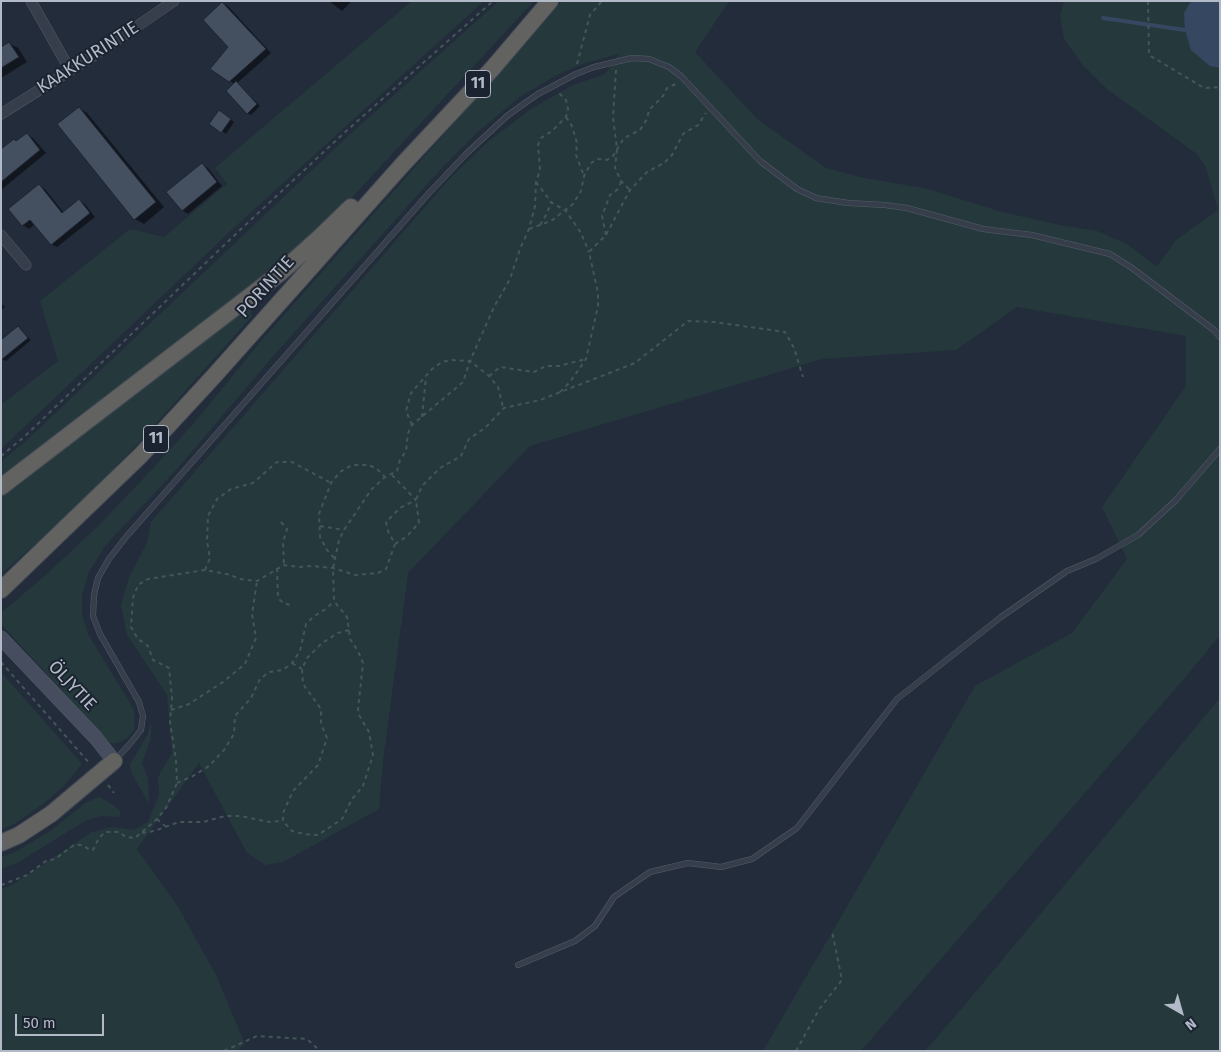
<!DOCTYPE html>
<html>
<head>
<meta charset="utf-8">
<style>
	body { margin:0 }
	#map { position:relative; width:1221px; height:1052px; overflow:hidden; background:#232c3b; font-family:"Fira Sans",sans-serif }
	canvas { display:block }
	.frame { position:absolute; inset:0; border:2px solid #b2b9c7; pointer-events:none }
	.north { position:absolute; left:1156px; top:987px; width:50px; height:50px; -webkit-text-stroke:4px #1c2330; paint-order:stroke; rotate:142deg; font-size:14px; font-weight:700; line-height:20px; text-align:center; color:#b2b9c7 }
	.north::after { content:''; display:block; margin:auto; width:18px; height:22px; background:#b2b9c7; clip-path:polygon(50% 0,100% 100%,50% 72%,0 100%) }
	.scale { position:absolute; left:15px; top:1014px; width:89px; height:22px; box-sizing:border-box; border:2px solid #b2b9c7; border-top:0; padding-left:6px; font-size:15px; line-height:18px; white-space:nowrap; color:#b2b9c7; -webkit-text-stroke:4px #1c2330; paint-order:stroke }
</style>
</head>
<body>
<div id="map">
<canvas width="1221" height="1052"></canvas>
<div class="frame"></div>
<div class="north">N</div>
<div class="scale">50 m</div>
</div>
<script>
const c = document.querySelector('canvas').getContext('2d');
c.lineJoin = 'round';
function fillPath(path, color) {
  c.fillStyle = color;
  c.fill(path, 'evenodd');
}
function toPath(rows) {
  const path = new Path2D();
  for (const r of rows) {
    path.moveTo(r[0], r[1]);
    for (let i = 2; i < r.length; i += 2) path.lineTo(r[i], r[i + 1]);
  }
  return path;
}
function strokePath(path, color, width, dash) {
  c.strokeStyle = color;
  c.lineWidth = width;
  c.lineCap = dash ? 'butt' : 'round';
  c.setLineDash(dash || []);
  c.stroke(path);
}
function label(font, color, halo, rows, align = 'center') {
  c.font = font + ' "Fira Sans",sans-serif';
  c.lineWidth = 4;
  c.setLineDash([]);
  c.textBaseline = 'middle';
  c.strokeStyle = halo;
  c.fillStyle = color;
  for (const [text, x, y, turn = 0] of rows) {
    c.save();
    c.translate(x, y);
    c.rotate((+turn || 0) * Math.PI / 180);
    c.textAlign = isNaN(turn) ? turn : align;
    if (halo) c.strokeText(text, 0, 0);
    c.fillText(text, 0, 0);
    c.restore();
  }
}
const green = toPath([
	[412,1,484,1,237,225,1,449,1,405,58,361,40,301,130,229,164,237,227,184,215,168],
	[499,1,534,1,329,222,303,248,1,479,1,462,27,440,347,137],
	[562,1,729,1,695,52,757,119,826,168,860,177,928,189,1002,212,1060,225,1097,231,1127,244,1157,267,1176,240,1218,210,1206,168,1197,154,1108,90,1082,64,1064,39,1060,15,1064,1,1191,1,1184,13,1210,66,1220,68,1220,635,1189,673,861,1051,763,1051,975,686,1072,633,1127,559,1102,507,1186,386,1186,336,1017,307,956,350,822,359,530,446,408,573,383,761,379,809,283,862,265,865,247,853,199,763,137,849,178,907,216,975,245,1044,237,1051,1,1051,1,889,12,885,92,832,112,827,134,830,148,822,159,795,158,777,172,753,167,695,127,635,121,605,129,577,147,543,151,522,451,177,489,141,531,109,573,85,605,74,619,54,582,64,557,75,521,96,479,131,439,171,275,354,176,470,105,546,89,572,82,596,82,614,88,634,134,710,135,720,134,730,126,739,117,743,110,743,1,624,1,613,47,574,99,525,157,464,194,423,261,341],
	[247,309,251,310,252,316,145,436,66,518,1,574,1,493],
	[1,672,82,764,63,787,43,804,16,823,1,830],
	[1220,698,1220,1051,925,1051,964,1006],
	[151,721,151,738,142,763,148,778,149,804,131,772,130,764,148,734],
	[99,797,112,804,120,811,121,817,101,816,85,821,19,862,1,869,1,857,17,851,50,831,87,802]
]);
const water = toPath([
	[1191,1,1220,1,1220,68,1210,66,1191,50,1185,30,1184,13]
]);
const shadow = toPath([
	[329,1,352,1,342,11],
	[223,3,228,6,271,53,237,83,260,106,251,115,247,113,235,84,230,81,229,47],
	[9,43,18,48,27,62,1,78,1,48],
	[79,108,87,113,164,207,144,224,135,219,59,125],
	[223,114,234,122,226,134,211,124],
	[27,135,33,138,46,153,1,190,1,151,18,142],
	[202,165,208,168,222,186,188,214,182,210],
	[39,186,45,189,64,213,79,201,85,204,95,217,57,247,51,244,35,224,29,229,23,225,10,209],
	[1,303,5,307,1,310],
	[18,327,31,340,6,361,2,359]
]);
const stream = toPath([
	[1103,18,1185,30]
]);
const building = toPath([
	[222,2,266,49,229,82,210,69,228,47,203,20,222,2],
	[9,42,19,57,1,68,1,47,9,42],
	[236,81,257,104,247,114,226,91,236,81],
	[79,107,156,202,134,220,57,124,79,107],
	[219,110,231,119,221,133,209,124,219,110],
	[27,133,40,150,1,182,1,149,14,139,16,141,27,133],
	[202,163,217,182,182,211,166,192,202,163],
	[39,184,62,213,79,199,90,213,51,245,30,220,22,226,8,209,39,184],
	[18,326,28,338,1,360,1,340,18,326]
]);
const path = toPath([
	[1148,1,1149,55,1204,88,1220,87],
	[577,64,590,15,602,1],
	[616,70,613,117,617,149,615,168,621,181,630,190],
	[566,117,572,126,577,143,576,155,584,176],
	[536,182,551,202,566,211,581,233,589,252],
	[540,225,546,215,551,203],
	[529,229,551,221,573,204,581,191,584,176,591,163,598,159,607,160,613,156,624,138,640,130,647,119,649,110,663,96,667,88,676,84],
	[606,235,602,216,610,195,618,189,621,182],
	[489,376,500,367,534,372,546,366,559,366,586,359],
	[560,392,570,382,586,359,598,306,598,293,589,252,606,235,630,190,647,172,664,163,672,155,683,134,698,125,706,113],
	[422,417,426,377],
	[412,425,406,411,411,393,432,369,442,362,451,360,470,361,489,376,498,387,503,407],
	[1,456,24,437,240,230,344,133,493,1],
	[392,475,416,500],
	[281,522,287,529,283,542,284,565],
	[320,526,344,530],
	[395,544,406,537,419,523,416,500,422,486,440,468,461,456,469,439,486,427,504,408,540,400,635,363,688,321,714,322,785,332,794,348,803,377],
	[334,558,327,550,320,537,319,514,331,483,340,472,352,465,368,465,376,468,385,477],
	[277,568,278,598,283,603,291,605],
	[205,570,210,558,207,541,208,516,217,499,231,489,253,483,277,462,292,462,331,483],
	[349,630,338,633,322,643,307,658,302,669,303,684,321,709,321,724,327,738,318,765,293,791,283,813,283,821,292,831,304,834,318,835,342,819,352,799,363,786,373,755,369,732,359,715,358,710,363,663,358,651,350,639,349,630,347,617,334,601,333,568,339,540,344,530,371,490,385,477,397,471,400,460,406,451,408,433,412,425,463,382,470,361,494,307,510,279,520,249,529,229,535,206,536,182,540,170,538,145,541,138,552,131,566,117,568,109,566,100,559,93],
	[1,662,90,764],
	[292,663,302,669],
	[171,710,189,704,223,682,245,664,256,638,252,614,257,581],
	[177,783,193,776,209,766,224,750,234,734,235,716,251,698,260,679,269,672,283,670,292,663,300,651,306,624,314,616,326,609,334,601],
	[108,785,114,793],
	[157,819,165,826],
	[142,833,154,831,179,822,203,822,225,816,241,816,269,822,283,821],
	[1,885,27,875,46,861,55,859,74,845,82,845,90,850,93,850,99,838,105,832,119,832,126,837,135,838,157,819,166,808,177,783,176,760,170,722,172,698,169,668,153,660,148,646,138,639,131,627,133,598,138,585,148,579,205,570,231,575,239,579,257,581,284,565,298,567,312,566,333,568,355,575,378,573,386,569,395,544,388,531,386,522,400,508,416,500],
	[224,1051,257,1036,307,1039,320,1051],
	[796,1051,820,1008,842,980,832,931]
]);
const service = toPath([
	[115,760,129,745,141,730,143,716,139,702,100,634,93,616,94,595,98,578,109,559,126,537,429,193,467,153,507,116,525,103,538,94,576,74,594,67,632,58,649,59,669,67,681,76,760,161,797,189,816,198,848,203,885,205,907,208,983,229,1032,235,1110,254,1132,268,1214,330,1220,337],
	[518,965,575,941,595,926,614,897,650,872,688,863,721,867,752,859,797,828,897,699,1001,617,1067,571,1096,559,1138,535,1175,501,1220,449]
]);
const minor = toPath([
	[31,1,70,70],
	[1,114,95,55,174,1],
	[1,235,26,265]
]);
const secondary = toPath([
	[1,638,96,738,114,761]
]);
const trunk = toPath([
	[1,487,280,273,319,238,351,207],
	[1,590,141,455,214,376,403,164,492,69,550,1],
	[1,843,19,835,51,814,114,761]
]);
const shields = [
	[478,84,25],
	[156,439,25]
];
const shieldNames = [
	["11",478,84],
	["11",156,439]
];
const streetNames = [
	["KAAKKURINTIE",88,58,-33],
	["PORINTIE",266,287,-48],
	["ÖLJYTIE",72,686,47]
];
fillPath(green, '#25393c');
fillPath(water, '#364762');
fillPath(shadow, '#0007');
strokePath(stream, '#364762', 4);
fillPath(building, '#444f60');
strokePath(building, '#1e2532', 1);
strokePath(service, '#555c69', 6);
strokePath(minor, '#555c69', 11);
strokePath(secondary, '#555c69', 15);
strokePath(trunk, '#424956', 18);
strokePath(path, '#435659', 2, [4, 4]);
strokePath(service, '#373e4b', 5);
strokePath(minor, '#373e4b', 10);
strokePath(secondary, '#454d5e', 14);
strokePath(trunk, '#626260', 16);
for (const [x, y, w] of shields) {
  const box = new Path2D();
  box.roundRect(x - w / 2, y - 13.5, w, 27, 4);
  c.fillStyle = '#1c2330';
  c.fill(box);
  strokePath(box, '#b2b9c7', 1);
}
label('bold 16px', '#b2b9c7', null, shieldNames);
label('18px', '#b2b9c7', '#1c2330', streetNames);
</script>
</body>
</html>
